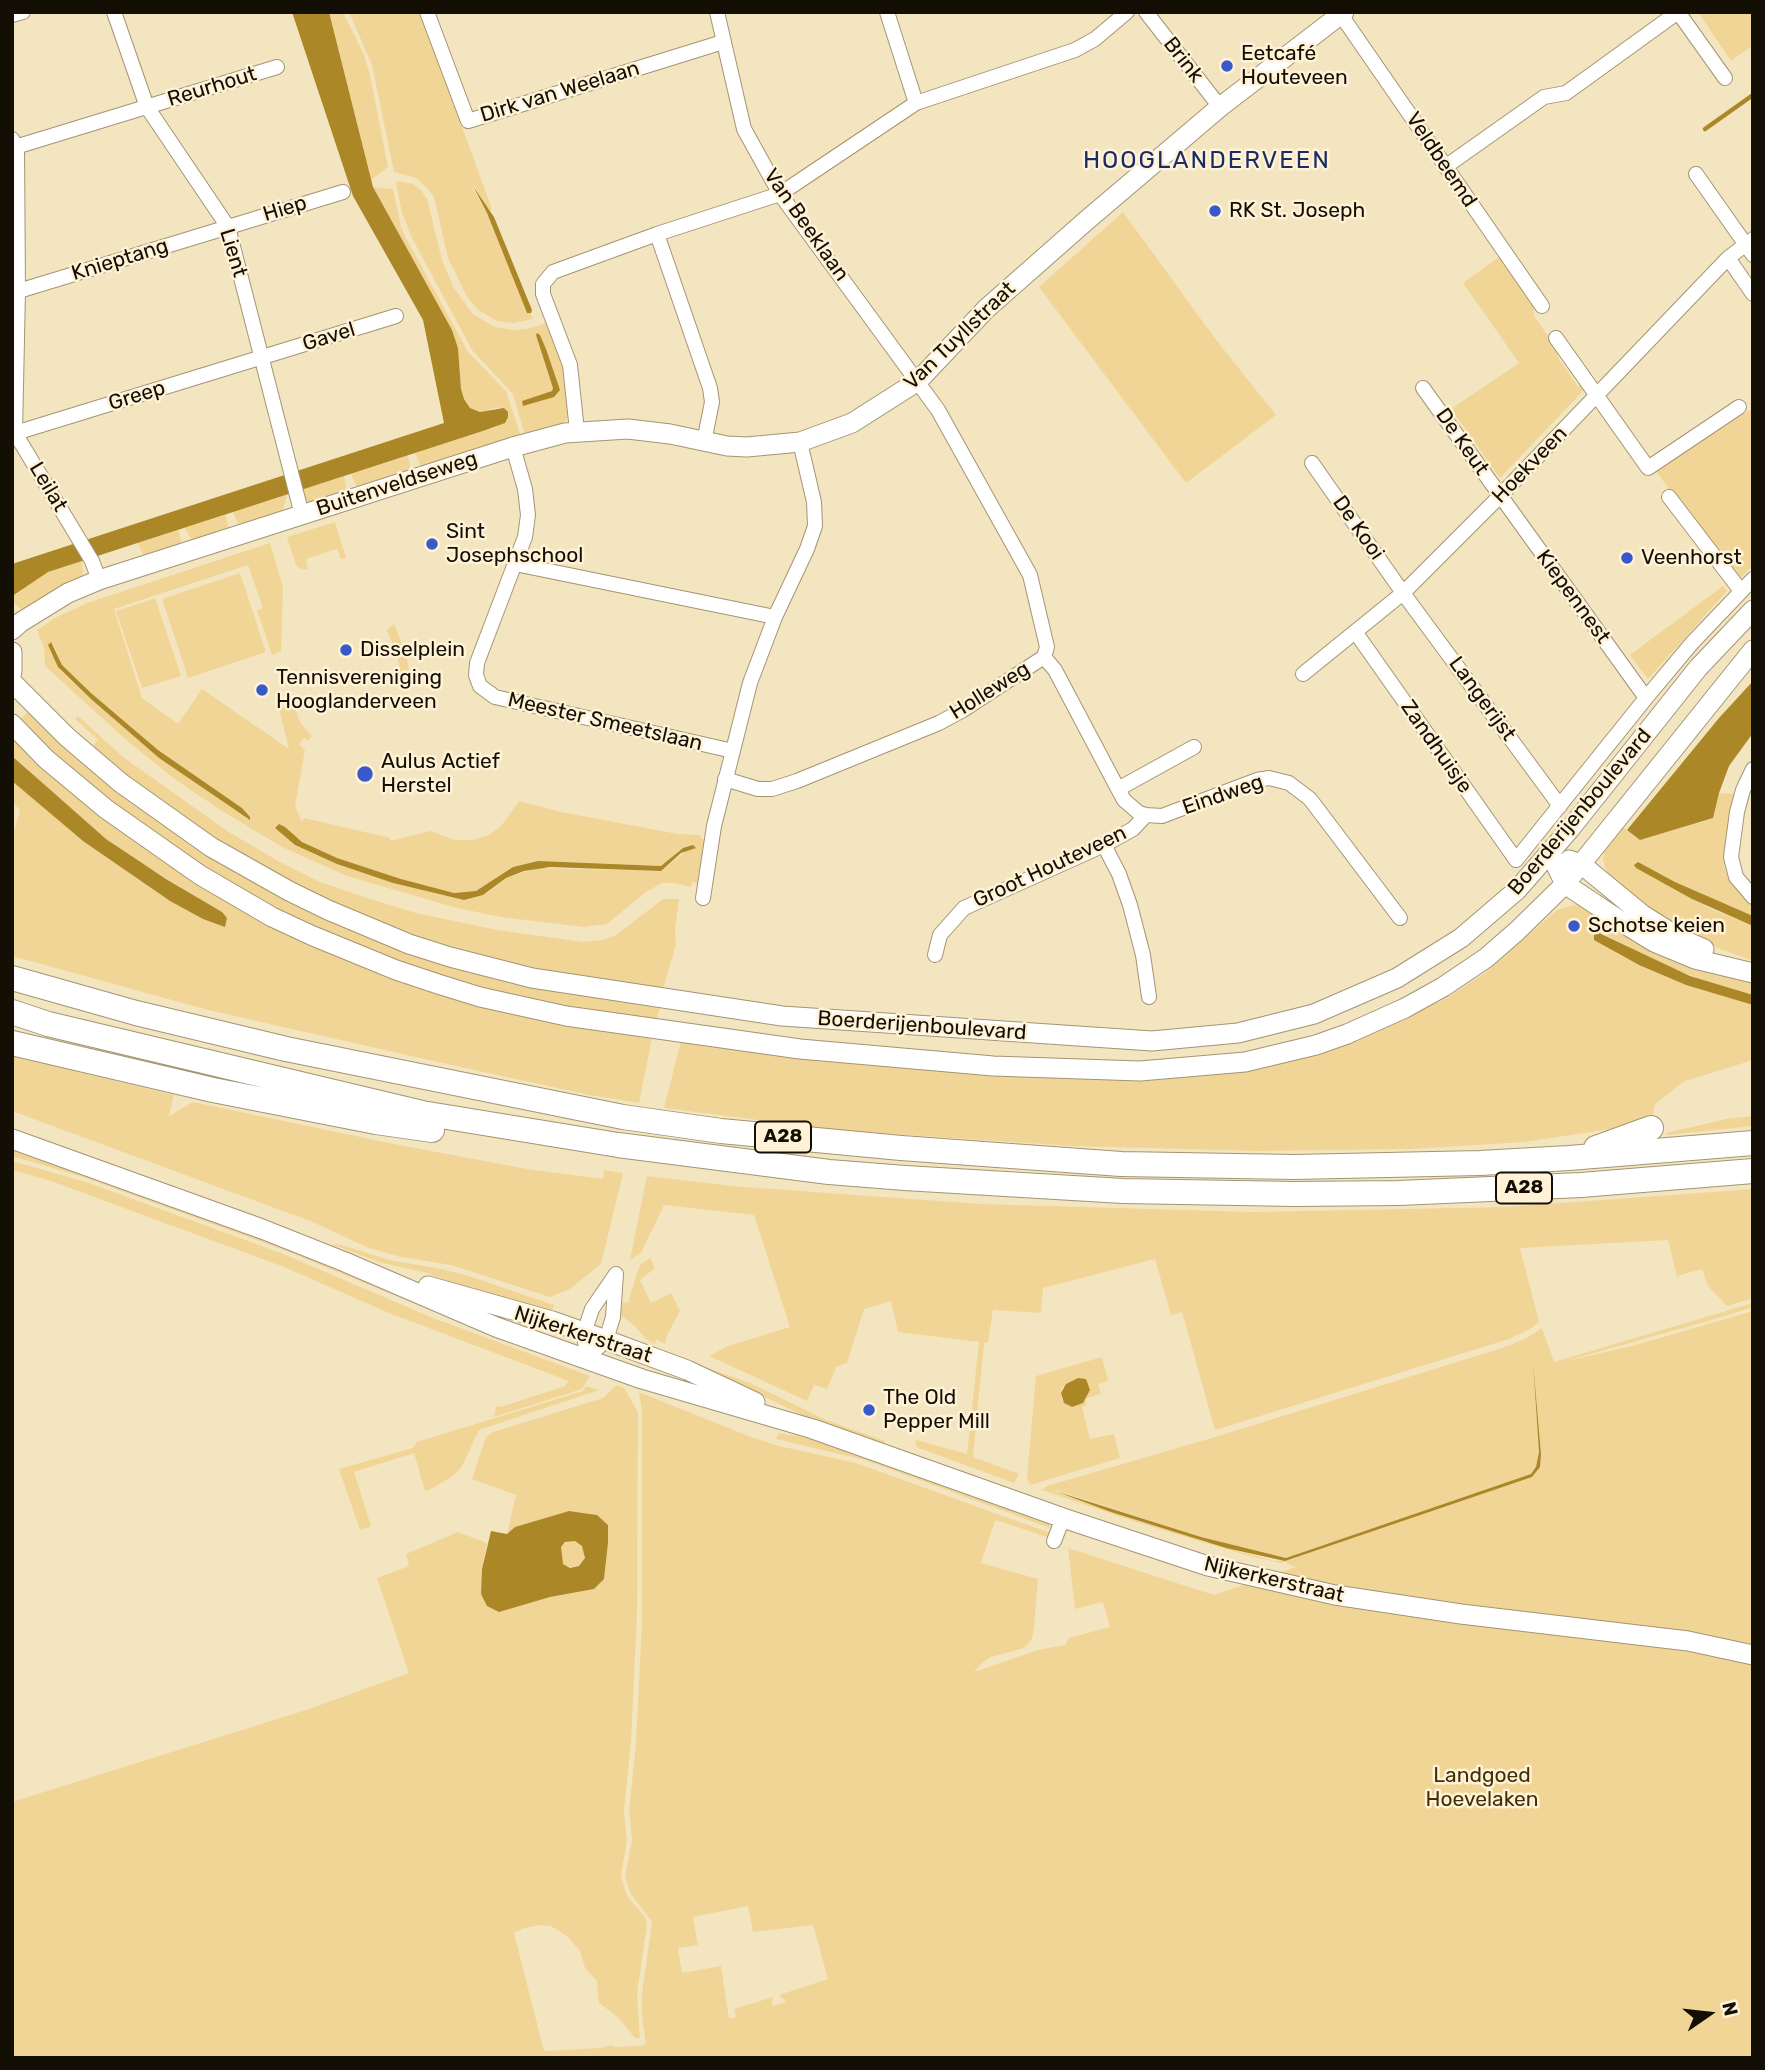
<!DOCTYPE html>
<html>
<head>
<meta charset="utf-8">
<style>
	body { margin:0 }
	#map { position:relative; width:1765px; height:2070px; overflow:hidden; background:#f4e5c1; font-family:Rubik,sans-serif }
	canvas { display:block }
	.frame { position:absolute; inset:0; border:14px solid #140f04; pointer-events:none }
	.north { position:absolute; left:1674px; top:1979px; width:70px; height:70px; -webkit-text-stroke:5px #fff2d6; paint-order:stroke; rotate:76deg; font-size:19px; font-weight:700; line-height:28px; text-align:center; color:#140f04 }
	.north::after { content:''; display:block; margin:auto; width:24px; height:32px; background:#140f04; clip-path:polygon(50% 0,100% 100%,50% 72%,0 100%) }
</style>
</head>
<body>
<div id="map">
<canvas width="1765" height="2070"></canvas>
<div class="frame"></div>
<div class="north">N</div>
</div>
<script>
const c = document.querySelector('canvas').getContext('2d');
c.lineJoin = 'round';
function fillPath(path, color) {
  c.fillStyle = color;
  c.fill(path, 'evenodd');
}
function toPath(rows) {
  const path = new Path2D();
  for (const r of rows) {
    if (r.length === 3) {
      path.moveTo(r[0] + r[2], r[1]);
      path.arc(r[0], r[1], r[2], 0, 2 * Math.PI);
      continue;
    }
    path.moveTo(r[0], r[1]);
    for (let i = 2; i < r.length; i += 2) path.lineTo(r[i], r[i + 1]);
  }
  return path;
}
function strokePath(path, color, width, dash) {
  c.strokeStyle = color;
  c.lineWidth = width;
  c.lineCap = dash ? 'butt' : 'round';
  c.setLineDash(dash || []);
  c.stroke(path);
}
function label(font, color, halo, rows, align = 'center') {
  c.font = font + ' Rubik,sans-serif';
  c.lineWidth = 5;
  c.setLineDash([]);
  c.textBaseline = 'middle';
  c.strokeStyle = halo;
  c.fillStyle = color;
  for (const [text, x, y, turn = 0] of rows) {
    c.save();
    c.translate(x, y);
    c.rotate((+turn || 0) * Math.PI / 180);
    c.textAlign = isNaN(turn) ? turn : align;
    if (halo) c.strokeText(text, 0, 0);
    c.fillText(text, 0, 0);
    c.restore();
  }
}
const green = toPath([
	[329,12,343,12,364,55,370,75,388,167,371,180],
	[349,12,420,12,492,209,490,210,484,203,475,186,472,187,487,213,527,313,531,313,533,319,513,323,497,321,477,309,466,295,448,258,434,197,429,190,416,178,394,172,372,65],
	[1698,12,1753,12,1753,45,1731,61],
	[398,181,413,184,421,190,427,199,442,260,454,288,473,314,495,327,513,330,527,329,549,322,562,358,569,415,562,426,525,435,513,394,472,350,412,238,402,213,396,183],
	[373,187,393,189,401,227,407,240,468,352,506,391,521,437,422,469,415,453,497,427,500,407,480,412,470,408,464,399,461,389,458,348,452,330],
	[1123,212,1217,341,1276,415,1186,483,1039,287],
	[1502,255,1533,299,1534,316,1560,353,1557,356,1578,387,1582,384,1585,389,1500,478,1451,409,1519,363,1463,283],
	[1753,408,1753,565,1739,579,1709,537,1705,539,1656,471],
	[408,456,411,472,358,489,351,474],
	[344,476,347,493,309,504,305,500,301,490],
	[287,495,283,510,284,514,240,528,233,512],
	[226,515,229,531,193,543,185,528],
	[335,522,346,558,341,559,337,549,306,559,308,570,299,568,296,565,287,537],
	[179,530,182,547,145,559,138,543],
	[270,543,283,587,281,651,272,655,257,610,263,608,248,565,114,609,142,698,178,724,202,689,289,749,279,709,293,704,301,724,312,736,308,741,304,738,299,744,305,750,295,806,302,822,304,818,390,838,391,841,430,831,455,840,473,840,489,835,501,826,519,801,561,812,678,834,700,835,704,841,698,883,692,882,691,887,674,883,662,883,646,892,607,924,584,927,501,917,457,908,347,876,282,847,222,811,176,780,125,739,45,666,44,648,37,630,57,617,87,603],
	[53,643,62,665,91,693,158,750,242,808,241,814,159,758,91,699,60,670],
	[275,828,292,834,302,842,337,858,401,879,454,893,476,891,513,867,538,861,661,866,668,862,679,850,687,846,686,851,661,871,537,868,506,878,489,892,464,900,393,883,337,864,295,845],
	[82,561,83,578,24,611,12,602,12,594,17,594,35,580,48,572],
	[240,573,266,652,188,678,162,599],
	[1723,586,1727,591,1648,679,1630,655],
	[155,598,181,676,142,688,116,611],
	[394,624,406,655,412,686,403,687,397,654,387,630],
	[32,708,65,739,328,914,660,1005,656,1024,523,1003,315,932,170,851,16,723],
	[78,716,123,757,227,831,280,862,320,882,370,899,416,913,497,930,583,942,602,940,616,935,663,899,679,899,675,929,676,945,661,995,467,958,289,887,119,776,93,746,98,740,75,719],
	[12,731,44,761,311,940,652,1038,639,1103,589,1095,429,1060,208,1010,12,956,12,838,20,810,12,802,12,781,83,841,170,901,203,919,210,905,138,861,106,839,64,803,12,755],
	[1719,793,1737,794,1725,842,1724,867,1731,881,1753,901,1753,916,1675,882,1638,862,1636,868,1709,908,1753,926,1753,961,1707,944,1668,923,1608,875,1603,860,1605,847,1618,824,1640,840,1711,819],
	[1577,904,1753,981,1753,995,1714,984,1665,966,1600,932,1616,953,1639,965,1686,985,1753,1005,1753,1060,1689,1080,1687,1079,1655,1104,1652,1119,1643,1124,1525,1142,1412,1149,1257,1151,1072,1146,836,1130,664,1108,682,1037,1174,1073,1393,1019,1442,1001,1485,973,1557,910],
	[12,1056,174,1095,169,1116,193,1102,394,1144,527,1169,603,1179,604,1170,623,1173,601,1264,570,1289,550,1297,451,1265,401,1257,369,1248,310,1221,12,1111],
	[1753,1116,1753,1126,1668,1135,1666,1133,1726,1119],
	[12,1148,285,1246,477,1329,284,1250,83,1177,12,1156],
	[12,1161,86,1182,281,1253,433,1318,590,1376,582,1389,494,1417,496,1406,501,1407,565,1386,569,1381,389,1313,284,1267,51,1181,12,1170],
	[647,1176,732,1186,981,1204,1252,1212,1507,1207,1753,1189,1753,1298,1727,1306,1708,1286,1702,1269,1677,1276,1668,1240,1520,1248,1539,1322,1532,1328,1509,1339,1215,1430,1182,1312,1171,1315,1155,1259,1043,1288,1041,1313,993,1310,988,1343,984,1343,973,1457,1019,1474,1014,1483,916,1447,916,1440,967,1454,979,1342,898,1332,891,1301,864,1309,847,1363,836,1367,827,1389,814,1385,807,1401,709,1356,728,1346,790,1327,754,1215,664,1205,641,1253,630,1260],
	[331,1244,342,1245,389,1260,441,1269,469,1276,554,1305,550,1316,503,1303,427,1273,379,1262],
	[650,1258,655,1268,640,1280,651,1303,671,1293,680,1311,667,1335,665,1344,656,1339,655,1344,646,1339,635,1326,619,1314,620,1302,628,1303,638,1270,641,1264],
	[1753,1303,1753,1307,1722,1317,1562,1362,1632,1346,1753,1311,1753,2058,12,2058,12,1802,309,1709,409,1673,377,1578,409,1566,406,1554,458,1532,487,1543,482,1569,481,1594,550,1597,594,1589,604,1579,608,1543,608,1525,597,1515,569,1511,515,1527,507,1534,516,1495,472,1479,484,1442,488,1435,493,1432,603,1398,617,1385,624,1388,638,1412,637,1617,631,1742,624,1811,627,1840,621,1876,627,1896,645,1917,647,1924,637,1993,640,2038,635,2038,619,2018,599,2003,597,1981,585,1968,580,1951,568,1937,551,1926,541,1925,524,1928,514,1933,544,2051,601,2048,611,2045,614,2047,640,2046,646,2044,642,2018,642,1993,652,1922,631,1894,625,1877,632,1840,629,1811,636,1743,642,1622,642,1412,639,1392,751,1437,779,1446,856,1463,1050,1533,1050,1538,996,1520,995,1521,981,1563,1038,1579,1034,1627,1032,1639,1024,1648,991,1657,981,1664,974,1672,1038,1650,1065,1645,1069,1638,1110,1627,1103,1602,1075,1609,1068,1548,1214,1595,1296,1567,1287,1564,1287,1562,1280,1563,1246,1555,1136,1522,1042,1490,1047,1486,1215,1437,1499,1349,1523,1340,1542,1328,1554,1362],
	[1533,1362,1541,1454,1540,1467,1532,1477,1344,1539,1293,1559,1275,1561,1226,1548,1055,1492,1056,1490,1201,1537,1286,1558,1531,1474,1536,1468,1539,1452],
	[748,1906,753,1932,813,1925,828,1979,779,1995,786,2002,772,2006,773,1997,734,2009,736,2017,729,2019,721,1966,682,1973,678,1948,698,1945,693,1917],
	[1102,1357,1108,1381,1098,1384,1101,1394,1085,1399,1090,1390,1062,1387,1061,1393,1062,1400,1072,1407,1085,1400,1087,1405,1082,1407,1090,1439,1114,1434,1120,1458,1030,1485,1027,1477,1036,1376],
	[699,1365,750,1383,826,1420,885,1441,883,1445,806,1417],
	[586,1386,599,1390,479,1430,461,1468,453,1476,431,1489,425,1491,414,1453,354,1472,371,1526,360,1530,339,1469,413,1448,417,1442,583,1391],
	[779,1433,821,1440,1049,1522,1050,1528,865,1460,776,1439],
	[572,1554,13]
]);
const water = toPath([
	[292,12,329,12,373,187,452,330,458,348,461,389,464,399,470,408,480,412,504,408,508,412,508,417,505,423,486,430,48,572,14,595,12,594,12,564,444,423,423,320,353,196],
	[473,186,494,217,532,310,531,313,527,313,487,213],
	[537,333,540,335,546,349,560,390,554,397,523,406,522,401,552,391,553,388,536,335],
	[51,642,62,665,91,693,158,750,242,808,250,817,250,820,159,758,91,699,58,667,48,645],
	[1753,681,1753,733,1729,766,1719,793,1713,818,1640,840,1627,830,1719,718],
	[12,756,106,839,166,879,222,912,227,918,225,927,203,919,170,901,83,841,12,781],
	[279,824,285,827,302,842,337,858,401,879,454,893,476,891,513,867,538,861,661,866,683,848,693,845,696,848,681,853,661,871,550,867,524,871,506,878,483,895,464,900,393,883,337,864,295,845,275,828],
	[1638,862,1675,882,1753,916,1753,926,1692,899,1636,868,1634,865],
	[1597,932,1690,976,1753,995,1753,1005,1686,985,1639,965,1594,940,1594,935],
	[1533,1362,1541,1454,1540,1467,1532,1477,1285,1561,1226,1548,1111,1512,1055,1491,1201,1537,1286,1558,1531,1474,1536,1467,1539,1452],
	[1078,1378,1086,1379,1090,1390,1083,1403,1072,1407,1064,1403,1061,1393,1066,1384],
	[569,1511,597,1515,608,1525,608,1543,604,1579,594,1589,550,1597,499,1612,487,1606,481,1594,482,1569,491,1531,507,1534,515,1527],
	[575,1541,582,1546,585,1558,579,1566,570,1568,563,1564,561,1547,565,1542]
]);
const stream = toPath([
	[1705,129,1753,95]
]);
const street = toPath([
	[114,12,147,107,228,227,302,515],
	[427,12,468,121,723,42],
	[717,12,744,129,780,194,938,410,1030,575,1047,647,1044,657,963,710,939,723,797,781,772,789,758,789,725,779],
	[887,12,916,103],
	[1146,12,1220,107],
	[12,15,23,12],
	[1341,15,1542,306],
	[12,139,17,147,18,291,15,433,92,561,99,580],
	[12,148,277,67],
	[1445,167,1544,97,1566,93,1678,12,1725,78],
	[1696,174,1753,255],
	[657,234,710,388,712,402,704,442],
	[1728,258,1753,294],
	[12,293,343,192],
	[1556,338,1648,468,1739,407],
	[1423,388,1646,698],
	[577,431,570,365,543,294,543,284,553,272,657,234,780,194,916,103,1075,50,1095,39,1127,12],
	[12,434,396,316],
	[513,447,525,489,528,515,525,537,477,663,476,675,480,686,495,697,733,751],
	[1312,463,1403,593,1560,806],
	[1669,497,1741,591],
	[515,564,775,617],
	[1356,633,1516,860,1646,698,1692,643,1753,579],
	[1044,657,1055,670,1118,789,1124,800,1139,813,1146,815,1162,816,1257,780,1269,778,1289,783,1310,799,1400,918],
	[1303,674,1403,593,1500,496,1728,258,1753,239],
	[1753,769,1743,790,1737,812,1731,857,1736,877,1753,897],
	[1118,789,1194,747],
	[1104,845,1119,874,1130,905,1143,955,1149,997],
	[703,898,714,826,750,683,775,617,807,549,815,526,814,502,800,442],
	[935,955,940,935,964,908,1104,845,1133,829,1146,815],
	[587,1358,606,1340,613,1317,616,1274],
	[587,1358,584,1333,592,1309,616,1274],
	[1054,1541,1063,1518]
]);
const secondary = toPath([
	[12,630,21,622,68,593,99,580,513,447,565,433,628,429,670,434,727,446,747,447,800,442,852,423,918,381,986,309,1087,220,1220,107,1344,12],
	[12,652,12,672],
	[12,682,67,737,121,783,211,847,289,891,328,910,409,944,450,957,532,978,782,1016,1152,1041,1238,1033,1314,1014,1397,978,1461,938,1517,890,1570,829,1698,668,1753,610],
	[12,724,46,759,106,809,200,875,272,917,313,936,396,970,438,984,480,997,566,1016,800,1049,993,1066,1140,1071,1245,1062,1316,1045,1347,1034,1405,1008,1443,987,1486,958,1517,931,1565,884,1753,650],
	[1550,853,1565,884,1628,926,1654,942,1695,959,1753,973],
	[1569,860,1581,864,1643,915,1681,939,1704,949],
	[12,1139,262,1229,345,1262,496,1327,642,1379,813,1429,1063,1518,1208,1566,1335,1595,1461,1614,1688,1641,1753,1655],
	[428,1286,552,1321,606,1340,687,1370,755,1402]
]);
const highway = toPath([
	[12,978,136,1013,286,1049,623,1117,721,1131,901,1148,1121,1164,1294,1167,1480,1163,1569,1158,1753,1143],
	[12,1012,48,1024,422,1113,618,1145,829,1172,905,1178,1123,1191,1295,1194,1399,1193,1581,1185,1753,1171],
	[12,1043,213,1090,376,1122,432,1130],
	[1596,1148,1651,1128]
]);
const markers = [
	[1227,66,7,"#3859ca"],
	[1215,211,7,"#3859ca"],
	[432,544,7,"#3859ca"],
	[1627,558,7,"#3859ca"],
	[346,650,7,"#3859ca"],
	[262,690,7,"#3859ca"],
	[365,774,9,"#3859ca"],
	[1574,926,7,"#3859ca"],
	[869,1410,7,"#3859ca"]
];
const shields = [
	[783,1137,56],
	[1524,1188,56]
];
const shieldNames = [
	["A28",783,1137],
	["A28",1524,1188]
];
const poiNames = [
	["Eetcafé",1241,54],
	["Houteveen",1241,78],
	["RK St. Joseph",1229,211],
	["Sint",446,532],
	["Josephschool",446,556],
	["Veenhorst",1641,558],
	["Disselplein",360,650],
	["Tennisvereniging",276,678],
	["Hooglanderveen",276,702],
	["Aulus Actief",381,762],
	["Herstel",381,786],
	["Schotse keien",1588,926],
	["The Old",883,1398],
	["Pepper Mill",883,1422]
];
const streetNames = [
	["Brink",1183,60,52],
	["Reurhout",212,87,-17],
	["Dirk van Weelaan",560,92,-17],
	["Veldbeemd",1441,160,56],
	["Hiep",285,209,-17],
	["Van Beeklaan",806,225,55],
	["Lient",233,253,73],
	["Knieptang",120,260,-17],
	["Van Tuyllstraat",960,336,-44],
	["Gavel",329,337,-17],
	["Greep",137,396,-17],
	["De Keut",1462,442,55],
	["Hoekveen",1530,465,-46],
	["Buitenveldseweg",397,484,-18],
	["Leilat",48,487,59],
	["De Kooi",1358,528,55],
	["Kiepennest",1573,597,54],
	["Holleweg",990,691,-32],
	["Langerijst",1482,699,54],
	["Meester Smeetslaan",605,722,13],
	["Zandhuisje",1436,747,55],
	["Eindweg",1223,795,-19],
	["Boerderijenboulevard",1580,812,-50],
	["Groot Houteveen",1050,867,-25],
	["Boerderijenboulevard",922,1026,4],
	["Nijkerkerstraat",583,1335,18],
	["Nijkerkerstraat",1274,1580,13]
];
const parkNames = [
	["Landgoed",1482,1776],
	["Hoevelaken",1482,1800]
];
const quarterNames = [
	["HOOGLANDERVEEN",1207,161]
];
fillPath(green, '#f1d596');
fillPath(water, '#ab8728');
strokePath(stream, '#ab8728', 4.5);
strokePath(street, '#a39573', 16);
strokePath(secondary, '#a39573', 21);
strokePath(highway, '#a39573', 26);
strokePath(street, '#fff', 14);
strokePath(secondary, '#fff', 19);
strokePath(highway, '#fff', 24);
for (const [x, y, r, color] of markers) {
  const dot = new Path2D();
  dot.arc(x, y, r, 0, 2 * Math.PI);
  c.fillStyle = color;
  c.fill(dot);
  strokePath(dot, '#fff2d6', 2.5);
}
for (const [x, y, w] of shields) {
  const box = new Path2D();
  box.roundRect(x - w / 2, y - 15.5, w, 31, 5);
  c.fillStyle = '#fff2d6';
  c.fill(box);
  strokePath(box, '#140f04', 2);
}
label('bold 19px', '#140f04', null, shieldNames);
label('21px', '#140f04', '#fff2d6', poiNames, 'left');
label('21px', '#140f04', '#fff2d6', streetNames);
label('21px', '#3f3007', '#fff2d6', parkNames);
c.letterSpacing = '2px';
label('24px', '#1b2c64', '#fff2d6', quarterNames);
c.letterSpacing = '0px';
</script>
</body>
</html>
